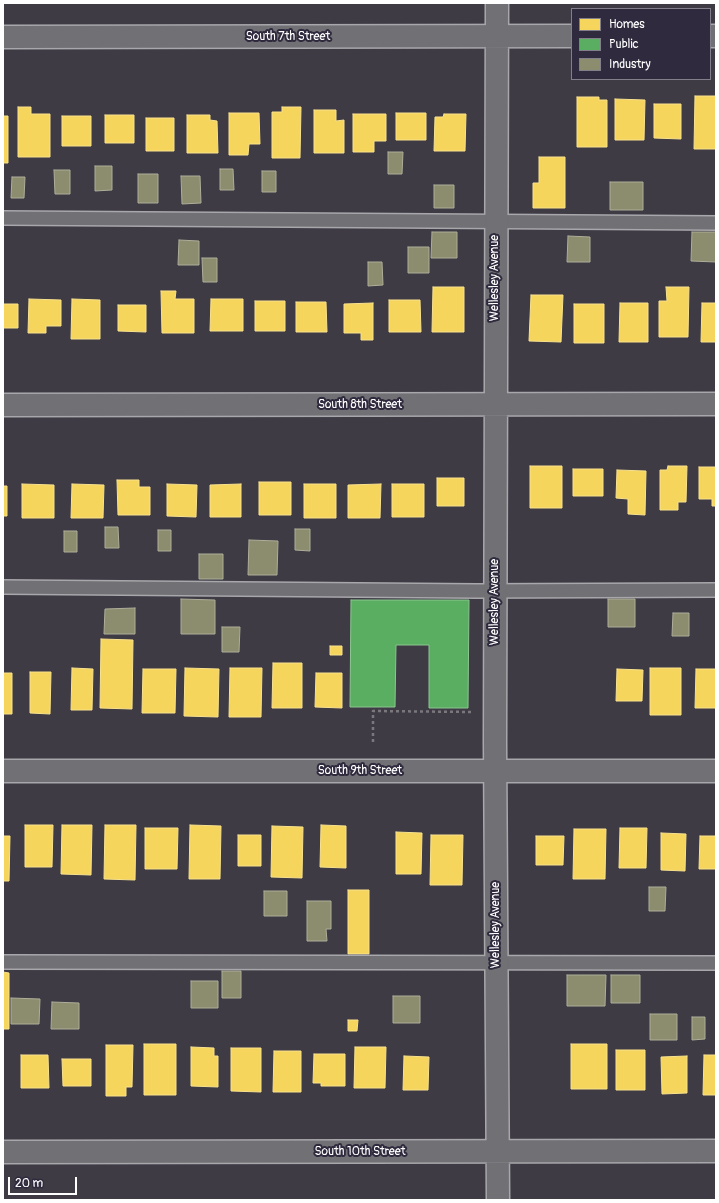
<!DOCTYPE html>
<html>
<head>
<meta charset="utf-8">
<style>
	body { margin:0 }
	#map { position:relative; width:719px; height:1203px; overflow:hidden; background:#3e3b45; font-family:Pangolin,sans-serif }
	canvas { display:block }
	.frame { position:absolute; inset:0; border:4px solid #fff; pointer-events:none }
	.legend { position:absolute; left:571px; top:8px; width:140px; height:72px; box-sizing:border-box; background:#2f2a3d; border:1px solid #827f8b; margin:0; padding:5px 7px; list-style:none; font-size:12px; color:#fff }
	.legend li { display:flex; align-items:center; gap:8px; height:20px }
	.legend b { width:20px; border:1px solid #827f8b }
	.scale { position:absolute; left:8px; top:1177px; width:69px; height:18px; box-sizing:border-box; border:2px solid #fff; border-top:0; padding-left:5px; font-size:12px; line-height:14px; white-space:nowrap; color:#fff; -webkit-text-stroke:3px #2f2a3d; paint-order:stroke }
</style>
</head>
<body>
<div id="map">
<canvas width="719" height="1203"></canvas>
<div class="frame"></div>
<ul class="legend">
<li><b style="height:11px;background:#f6d55c"></b>Homes</li>
<li><b style="height:11px;background:#5aae61"></b>Public</li>
<li><b style="height:11px;background:#8c8c6e"></b>Industry</li>
</ul>
<div class="scale">20 m</div>
</div>
<script>
const c = document.querySelector('canvas').getContext('2d');
c.lineJoin = 'round';
function fillPath(path, color) {
  c.fillStyle = color;
  c.fill(path, 'evenodd');
}
function toPath(rows) {
  const path = new Path2D();
  for (const r of rows) {
    path.moveTo(r[0], r[1]);
    for (let i = 2; i < r.length; i += 2) path.lineTo(r[i], r[i + 1]);
  }
  return path;
}
function strokePath(path, color, width, dash) {
  c.strokeStyle = color;
  c.lineWidth = width;
  c.lineCap = dash ? 'butt' : 'round';
  c.setLineDash(dash || []);
  c.stroke(path);
}
function label(font, color, halo, rows, align = 'center') {
  c.font = font + ' Pangolin,sans-serif';
  c.lineWidth = 4;
  c.setLineDash([]);
  c.textBaseline = 'middle';
  c.strokeStyle = halo;
  c.fillStyle = color;
  for (const [text, x, y, turn = 0] of rows) {
    c.save();
    c.translate(x, y);
    c.rotate((+turn || 0) * Math.PI / 180);
    c.textAlign = isNaN(turn) ? turn : align;
    if (halo) c.strokeText(text, 0, 0);
    c.fillText(text, 0, 0);
    c.restore();
  }
}
const homes = toPath([
	[695,96,716,96,716,149,694,149,695,96],
	[577,97,599,97,599,100,607,100,607,147,577,147,577,97],
	[615,99,645,100,644,140,615,140,615,99],
	[654,104,681,104,681,139,654,138,654,104],
	[18,107,31,107,31,114,50,114,50,157,18,157,18,107],
	[282,107,301,107,300,158,272,158,272,112,282,112,282,107],
	[314,110,336,110,336,121,344,120,344,153,314,153,314,110],
	[229,113,259,113,260,144,249,144,248,155,229,155,229,113],
	[396,113,426,113,426,140,396,140,396,113],
	[353,114,386,114,386,141,374,141,374,152,353,152,353,114],
	[444,114,466,114,465,151,434,151,435,117,443,117,444,114],
	[105,115,134,115,134,143,105,143,105,115],
	[187,115,210,115,210,120,217,121,218,153,187,153,187,115],
	[3,116,8,116,8,163,3,163,3,116],
	[62,116,91,116,91,146,62,146,62,116],
	[146,118,174,118,174,151,146,151,146,118],
	[539,157,565,157,565,208,533,208,533,183,539,183,539,157],
	[433,287,464,287,464,332,432,332,433,287],
	[666,287,689,287,688,337,659,337,659,301,667,301,666,287],
	[161,291,176,291,175,299,194,299,194,333,162,333,161,291],
	[531,295,563,295,561,342,529,341,531,295],
	[29,299,61,300,61,326,46,326,46,333,28,333,29,299],
	[72,299,100,300,100,339,71,339,72,299],
	[211,299,243,299,243,331,210,331,211,299],
	[389,300,420,300,421,332,389,332,389,300],
	[255,301,285,301,285,331,255,331,255,301],
	[296,302,326,302,327,332,296,332,296,302],
	[373,303,373,340,361,340,361,333,344,333,344,304,373,303],
	[620,303,648,303,648,342,619,342,620,303],
	[702,303,716,303,716,342,701,342,702,303],
	[3,304,18,304,18,328,3,328,3,304],
	[574,304,604,304,604,343,574,343,574,304],
	[118,305,146,305,146,332,118,331,118,305],
	[530,466,562,466,562,508,530,508,530,466],
	[668,466,687,466,686,502,678,502,678,510,660,510,660,470,667,470,668,466],
	[699,467,716,467,716,506,712,506,712,499,699,499,699,467],
	[573,469,603,469,603,496,573,496,573,469],
	[617,470,646,471,645,515,628,514,628,499,616,498,617,470],
	[437,478,464,478,464,506,437,506,437,478],
	[117,480,139,480,139,487,150,487,150,515,118,515,117,480],
	[259,482,291,482,291,515,259,515,259,482],
	[22,484,54,485,54,518,22,518,22,484],
	[72,484,104,485,103,518,71,518,72,484],
	[167,484,197,485,196,517,167,516,167,484],
	[241,484,241,517,210,517,210,485,241,484],
	[304,484,336,484,336,518,304,518,304,484],
	[381,484,380,518,348,518,348,485,381,484],
	[392,484,424,484,424,517,392,517,392,484],
	[3,486,7,486,7,516,3,516,3,486],
	[101,639,133,640,132,709,100,708,101,639],
	[330,646,342,646,342,655,330,655,330,646],
	[273,663,302,663,302,708,272,708,273,663],
	[72,668,93,669,92,710,71,710,72,668],
	[185,668,219,669,218,717,184,716,185,668],
	[230,668,262,668,261,717,229,717,230,668],
	[650,668,681,668,681,715,650,715,650,668],
	[143,669,176,669,175,713,142,713,143,669],
	[617,669,643,670,642,701,616,701,617,669],
	[696,669,716,669,716,708,695,708,696,669],
	[30,672,51,672,50,714,30,713,30,672],
	[3,673,12,673,12,714,3,714,3,673],
	[316,673,342,673,342,708,315,707,316,673],
	[25,825,53,825,52,867,25,867,25,825],
	[62,825,92,825,91,875,61,874,62,825],
	[105,825,136,825,135,880,104,879,105,825],
	[190,825,221,826,220,879,189,879,190,825],
	[321,825,346,826,346,868,320,867,321,825],
	[272,826,303,827,302,878,271,877,272,826],
	[145,828,178,828,177,869,145,869,145,828],
	[620,828,647,828,646,868,619,868,620,828],
	[574,829,606,829,605,879,573,879,574,829],
	[396,832,422,833,421,874,396,874,396,832],
	[661,833,686,834,685,871,661,870,661,833],
	[238,835,261,835,261,866,238,866,238,835],
	[431,835,463,835,462,885,430,885,431,835],
	[3,836,10,836,9,881,3,881,3,836],
	[536,836,564,836,563,865,536,865,536,836],
	[700,836,716,836,716,869,699,869,700,836],
	[348,890,369,890,369,954,348,954,348,890],
	[3,972,9,973,9,1029,3,1029,3,972],
	[348,1020,358,1020,357,1031,348,1031,348,1020],
	[144,1044,176,1044,176,1095,144,1095,144,1044],
	[571,1044,607,1044,607,1089,571,1089,571,1044],
	[106,1045,133,1045,132,1087,126,1087,126,1096,106,1096,106,1045],
	[191,1047,214,1048,214,1056,218,1056,218,1087,191,1086,191,1047],
	[355,1047,386,1047,385,1088,354,1088,355,1047],
	[231,1048,261,1048,261,1092,231,1091,231,1048],
	[616,1050,645,1050,645,1090,616,1090,616,1050],
	[274,1051,301,1051,301,1092,273,1092,274,1051],
	[314,1054,345,1054,345,1086,321,1086,321,1083,313,1083,314,1054],
	[21,1055,48,1055,49,1088,21,1088,21,1055],
	[704,1055,716,1055,716,1095,703,1095,704,1055],
	[404,1056,429,1057,428,1090,403,1090,404,1056],
	[687,1056,687,1093,662,1094,661,1057,687,1056],
	[62,1059,91,1059,91,1086,63,1086,62,1059]
]);
const public = toPath([
	[351,600,469,600,468,708,429,708,429,645,396,645,395,707,350,707,351,600]
]);
const industry = toPath([
	[388,152,403,152,402,174,388,174,388,152],
	[95,166,112,166,112,190,95,191,95,166],
	[220,169,233,169,234,190,220,190,220,169],
	[54,170,70,170,70,194,55,194,54,170],
	[262,171,276,171,276,192,262,192,262,171],
	[138,174,158,174,158,203,138,203,138,174],
	[181,176,200,176,201,203,182,204,181,176],
	[12,177,25,177,24,198,11,198,12,177],
	[610,182,643,182,643,210,610,210,610,182],
	[434,185,454,185,454,208,434,208,434,185],
	[432,232,457,232,457,258,431,258,432,232],
	[692,232,716,232,716,262,691,261,692,232],
	[568,236,590,237,590,262,567,262,568,236],
	[179,240,199,241,199,265,178,265,179,240],
	[408,247,429,247,429,273,408,273,408,247],
	[202,258,217,258,217,282,203,282,202,258],
	[368,262,382,262,383,285,368,286,368,262],
	[105,527,118,527,119,548,105,548,105,527],
	[295,529,310,529,310,551,295,550,295,529],
	[158,530,171,530,171,551,158,551,158,530],
	[64,531,77,531,77,552,64,552,64,531],
	[249,540,278,541,277,575,248,575,249,540],
	[199,554,223,554,223,579,199,579,199,554],
	[181,599,215,600,215,634,181,634,181,599],
	[608,599,635,599,635,627,608,627,608,599],
	[135,608,135,634,104,634,105,609,135,608],
	[673,613,689,613,689,636,672,636,673,613],
	[222,627,240,627,239,652,222,652,222,627],
	[649,887,666,887,665,911,649,911,649,887],
	[264,891,287,891,287,916,264,916,264,891],
	[307,901,331,901,331,929,326,929,327,941,307,941,307,901],
	[222,971,241,971,241,998,222,998,222,971],
	[567,975,606,975,605,1006,567,1006,567,975],
	[611,975,640,975,640,1003,611,1003,611,975],
	[191,981,218,981,218,1008,191,1008,191,981],
	[393,996,420,996,420,1023,393,1023,393,996],
	[11,998,40,999,39,1024,11,1024,11,998],
	[52,1002,79,1003,79,1029,51,1029,52,1002],
	[650,1014,677,1014,677,1040,650,1040,650,1014],
	[692,1017,705,1017,705,1039,692,1040,692,1017]
]);
const path = toPath([
	[373,742,373,711,472,712]
]);
const lane = toPath([
	[3,218,716,223],
	[3,587,477,591,716,590],
	[3,962,716,963]
]);
const street = toPath([
	[497,3,495,742,498,1200],
	[710,36,716,36],
	[3,37,572,36],
	[3,405,716,404],
	[3,771,716,771],
	[3,1152,716,1151]
]);
const streetNames = [
	["South 7th Street",288,37],
	["Wellesley Avenue",495,278,-90],
	["South 8th Street",360,405],
	["Wellesley Avenue",495,602,-90],
	["South 9th Street",360,771],
	["Wellesley Avenue",496,925,-90],
	["South 10th Street",360,1152]
];
fillPath(homes, '#f6d55c');
strokePath(homes, '#f9e28d', 1);
fillPath(public, '#5aae61');
strokePath(public, '#8cc690', 1);
fillPath(industry, '#8c8c6e');
strokePath(industry, '#aeae9a', 1);
strokePath(lane, '#a8a7ab', 16);
strokePath(street, '#a8a7ab', 25);
strokePath(path, '#7a787d', 2.5, [3, 3]);
strokePath(lane, '#717074', 13);
strokePath(street, '#717074', 22);
label('12px', '#fff', '#2f2a3d', streetNames);
</script>
</body>
</html>
